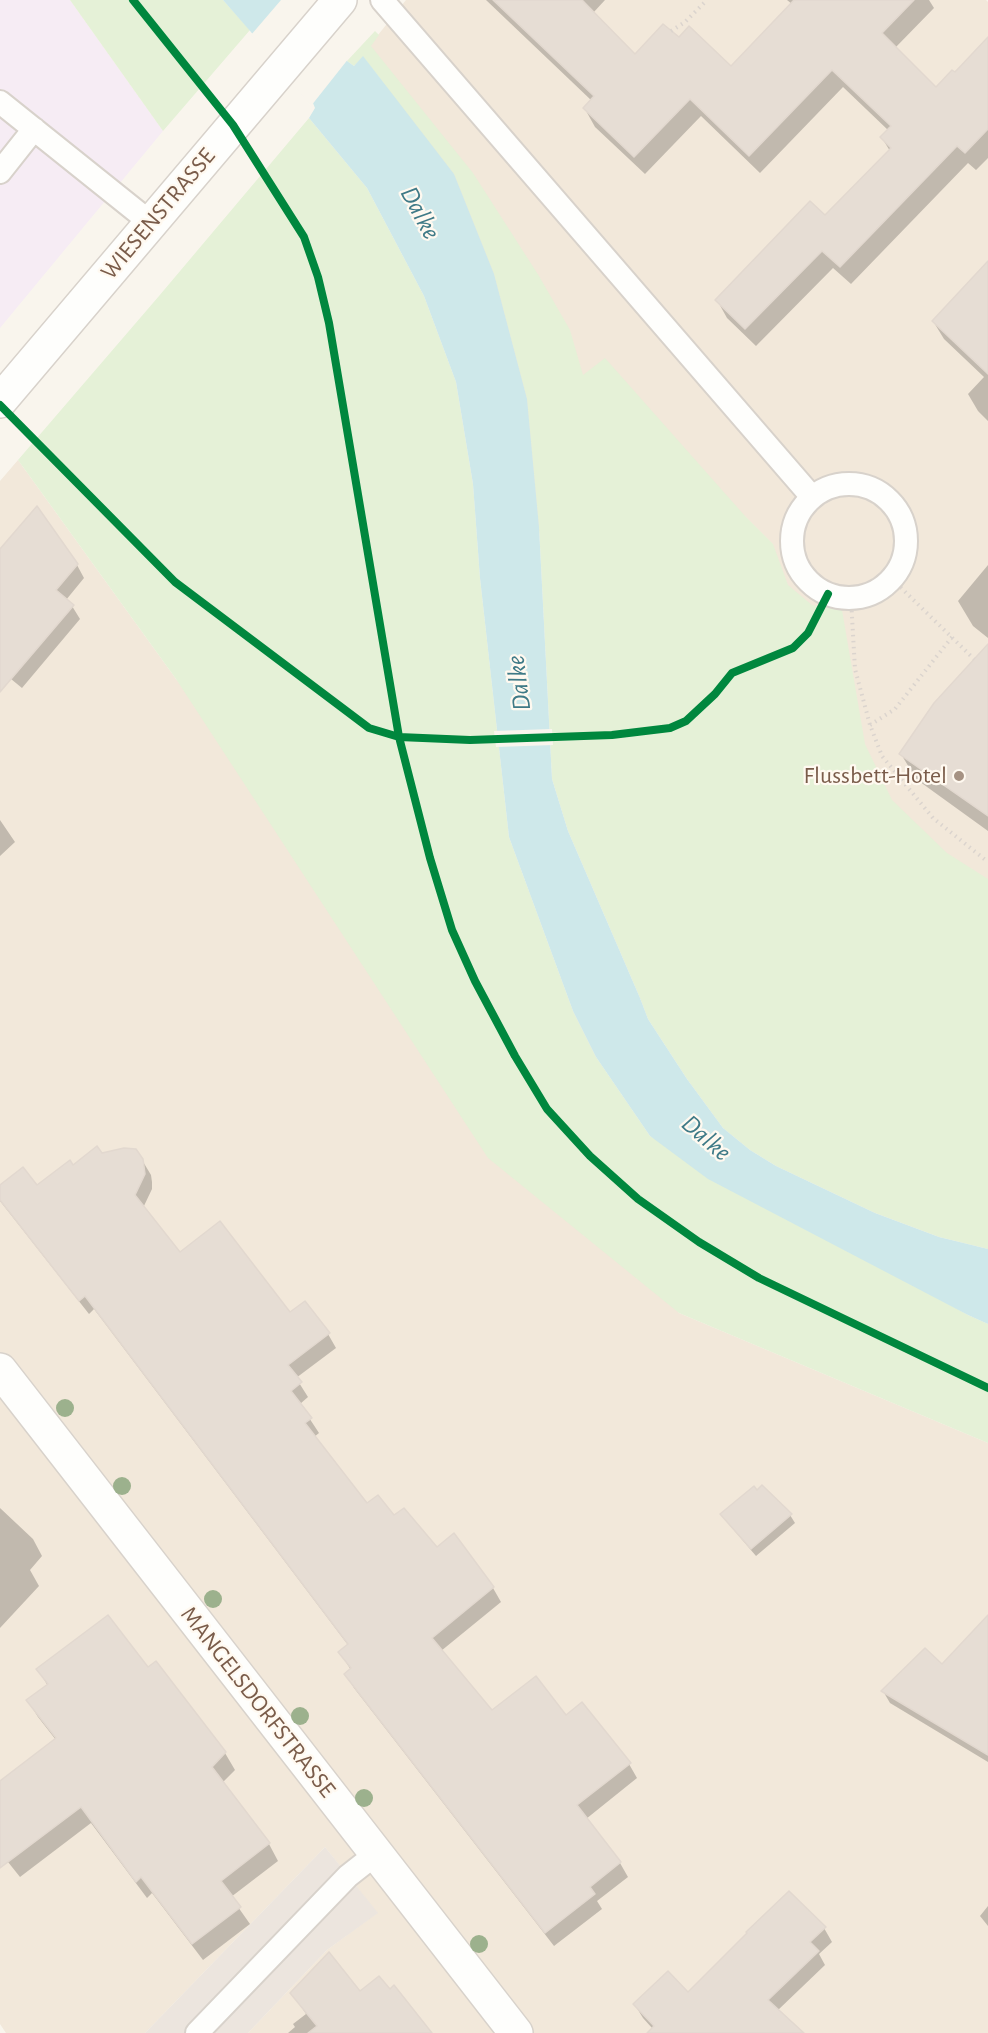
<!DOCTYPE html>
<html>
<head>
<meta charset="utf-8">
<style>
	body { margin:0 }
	canvas { display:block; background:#f9f5ed }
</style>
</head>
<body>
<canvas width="988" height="2033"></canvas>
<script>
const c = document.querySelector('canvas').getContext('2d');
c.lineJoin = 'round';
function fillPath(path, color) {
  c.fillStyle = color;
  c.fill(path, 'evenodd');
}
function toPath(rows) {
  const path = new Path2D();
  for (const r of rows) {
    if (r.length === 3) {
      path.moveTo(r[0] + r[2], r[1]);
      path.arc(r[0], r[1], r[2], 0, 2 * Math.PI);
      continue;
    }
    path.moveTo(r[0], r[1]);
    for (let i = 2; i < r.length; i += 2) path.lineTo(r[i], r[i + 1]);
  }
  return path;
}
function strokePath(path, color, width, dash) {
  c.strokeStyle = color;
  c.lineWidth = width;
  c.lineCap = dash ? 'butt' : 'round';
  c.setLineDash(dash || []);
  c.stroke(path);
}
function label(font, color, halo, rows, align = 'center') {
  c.font = font + ' "Alegreya Sans",sans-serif';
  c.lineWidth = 4.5;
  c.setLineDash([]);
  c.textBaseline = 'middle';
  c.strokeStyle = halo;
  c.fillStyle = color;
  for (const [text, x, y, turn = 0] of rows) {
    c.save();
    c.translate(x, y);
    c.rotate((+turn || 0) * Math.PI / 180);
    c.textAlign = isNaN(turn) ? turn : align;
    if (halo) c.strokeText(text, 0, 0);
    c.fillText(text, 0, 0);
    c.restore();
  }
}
const residential = toPath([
	[406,0,986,0,988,2,988,1249,640,998,598,700,370,45],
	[18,460,176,679,679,1313,988,1443,988,2033,248,2033,327,1950,377,1913,325,1847,145,2033,6,2033,0,2024,0,481]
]);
const industrial = toPath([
	[325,1847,378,1913,327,1950,248,2033,145,2033]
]);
const education = toPath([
	[0,0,70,0,163,131,0,328]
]);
const green = toPath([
	[70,0,223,0,250,30,163,131],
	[375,31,379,35,371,46,473,173,539,276,570,330,583,375,605,358,745,516,773,544,788,585,812,605,842,610,865,744,892,800,947,853,988,879,988,1249,939,1237,875,1213,776,1166,750,1150,723,1128,687,1079,648,1019,640,998,568,831,552,779,539,527,527,399,494,274,454,174,363,57,354,66,347,61],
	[309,118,367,188,424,296,456,382,473,484,480,578,509,837,573,1011,596,1057,650,1136,968,1315,988,1324,988,1443,679,1313,488,1158,176,679,18,460,159,296]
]);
const water = toPath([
	[223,0,295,0,347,61,354,66,363,56,454,174,494,274,527,399,539,527,552,779,568,831,640,998,648,1019,687,1079,723,1128,750,1150,776,1166,875,1213,939,1237,988,1249,988,1324,968,1315,708,1179,650,1136,596,1057,573,1011,509,837,480,578,473,484,456,382,424,296,367,188,309,118,315,108,313,103]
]);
const pier = toPath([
	[281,0,299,0,349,58,311,106,251,35],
	[552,729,553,745,496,747,494,731]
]);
const shadow = toPath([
	[486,0,605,0,593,13,636,56,679,39,731,68,792,4,787,0,929,0,934,8,895,48,936,89,974,54,988,67,988,158,976,170,968,163,851,284,833,268,756,346,727,318,717,300,825,218,890,151,882,138,889,131,843,87,760,173,701,116,645,174,595,127,585,109,592,101],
	[988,263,988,421,978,411,968,394,984,377,944,339,933,321],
	[77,565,84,578,66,600,72,606,80,619,22,688,0,670,0,574],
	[988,565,988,638,973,626,958,601],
	[988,646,988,831,916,779,901,754],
	[0,820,15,842,0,856],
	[102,1155,142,1160,151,1175,152,1182,152,1189,143,1208,180,1254,328,1334,336,1348,296,1378,308,1397,300,1404,319,1433,314,1437,367,1506,394,1517,437,1549,493,1588,501,1602,441,1651,492,1712,565,1717,629,1764,637,1778,586,1819,620,1863,628,1877,597,1901,602,1909,554,1946,354,1688,346,1674,351,1670,340,1653,348,1645,94,1309,89,1314,0,1201,0,1187,37,1187,73,1167],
	[0,1508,33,1539,42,1556,30,1570,39,1586,0,1628],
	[722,1514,790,1515,795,1523,756,1556,727,1522],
	[988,1617,988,1762,890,1703,883,1691,942,1666],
	[148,1669,225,1753,235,1770,222,1783,269,1844,278,1861,231,1897,250,1924,203,1960,152,1893,147,1898,91,1823,20,1877,0,1852,0,1783,56,1740,38,1717,28,1701,48,1686,38,1670],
	[988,1906,988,1926,980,1916],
	[824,1928,832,1942,819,1954,825,1965,777,2011,802,2033,647,2033,652,2028,643,2018,635,2005,688,1994],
	[292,1993,360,1993,430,2033,288,2033,295,2027,293,2024,306,2014]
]);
const building = toPath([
	[493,0,582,0,635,54,663,24,679,37,689,26,731,66,794,0,914,0,882,33,936,87,952,70,955,72,988,37,988,129,965,153,957,146,840,267,822,251,745,329,715,300,810,201,825,215,891,148,880,137,891,126,832,70,749,156,690,99,634,157,583,108,594,96,493,0],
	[988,261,988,374,932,321,988,261],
	[37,506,78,564,56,590,74,605,0,692,0,549,37,506],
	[988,644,988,816,899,754,934,703,988,644],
	[97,1146,102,1153,124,1148,136,1149,143,1159,145,1174,135,1195,180,1252,220,1221,290,1312,305,1301,330,1333,288,1365,302,1382,291,1391,312,1418,305,1423,367,1503,378,1495,394,1515,404,1508,437,1547,454,1533,494,1587,432,1638,492,1710,536,1676,566,1715,582,1702,631,1763,577,1805,621,1862,590,1887,595,1894,545,1933,344,1674,351,1668,338,1652,348,1644,85,1296,79,1301,0,1200,0,1185,23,1167,37,1185,70,1160,73,1165,97,1146],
	[762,1485,792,1514,751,1549,720,1514,754,1486,757,1490,762,1485],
	[108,1615,148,1667,156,1661,226,1752,212,1767,270,1843,221,1881,241,1907,192,1944,141,1877,136,1882,81,1807,0,1868,0,1781,56,1738,26,1700,48,1684,36,1669,108,1615],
	[988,1615,988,1755,881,1691,925,1648,942,1664,988,1615],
	[789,1891,826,1927,810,1942,819,1951,768,2000,804,2033,647,2033,654,2026,633,2004,668,1971,688,1992,747,1933,746,1932,789,1891],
	[329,1952,360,1991,379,1976,390,1989,394,1985,432,2033,308,2033,317,2026,290,1993,329,1952]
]);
const path = toPath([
	[671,31,685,22,707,0],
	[892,579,974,659],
	[851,599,855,669,870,725,882,756,933,818,988,862],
	[870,725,895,709,952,637]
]);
const lane = toPath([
	[382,0,812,497],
	[0,102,151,223],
	[0,172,34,129],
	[849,541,57],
	[197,2033,348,1876,376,1854]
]);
const street = toPath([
	[0,401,340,0],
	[0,1370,516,2033]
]);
const cycleway = toPath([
	[133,0,233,125,304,237,318,277,329,323,399,737,430,858,452,930,475,981,515,1056,547,1109,590,1156,638,1199,699,1242,759,1278,988,1388],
	[0,405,175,582,369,728,399,737,470,740,612,735,670,728,686,721,715,694,732,673,793,648,808,633,828,594]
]);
const trees = [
	[65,1408],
	[122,1486],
	[213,1599],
	[300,1716],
	[364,1798],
	[479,1944]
];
const markers = [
	[959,776,6,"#a69283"]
];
const streetNames = [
	["WIESENSTRASSE",158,214,-50],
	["MANGELSDORFSTRASSE",258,1702,52]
];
const poiNames = [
	["Flussbett-Hotel",947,776]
];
const waterNames = [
	["Dalke",420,213,62],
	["Dalke",519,683,-97],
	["Dalke",706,1138,41]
];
fillPath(residential, '#f2e8da');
fillPath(industrial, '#ece5de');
fillPath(education, '#f6ecf4');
fillPath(green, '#e5f1d7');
fillPath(water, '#cee8ea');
fillPath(pier, '#f9f5ed');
fillPath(shadow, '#0003');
fillPath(building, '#e6ddd4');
strokePath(building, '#e2d8cf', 1.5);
strokePath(lane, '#d8d2cb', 26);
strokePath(street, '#d8d2cb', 36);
strokePath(path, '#dbd4ce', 4, [1.5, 4.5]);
strokePath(lane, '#fefefc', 22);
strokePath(street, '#fefefc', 33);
strokePath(cycleway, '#00873e', 8);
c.fillStyle = '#9cb18d';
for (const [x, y] of trees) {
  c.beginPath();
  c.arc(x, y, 9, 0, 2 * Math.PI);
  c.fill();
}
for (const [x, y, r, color] of markers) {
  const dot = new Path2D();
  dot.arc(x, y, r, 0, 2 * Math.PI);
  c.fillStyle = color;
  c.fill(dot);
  strokePath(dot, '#fff9f0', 2);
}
label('24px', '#7a5c4a', '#fff9f0', streetNames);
label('24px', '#7a5c4a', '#fff9f0', poiNames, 'right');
label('italic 26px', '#3f7a87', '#fff9f0', waterNames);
</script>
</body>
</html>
